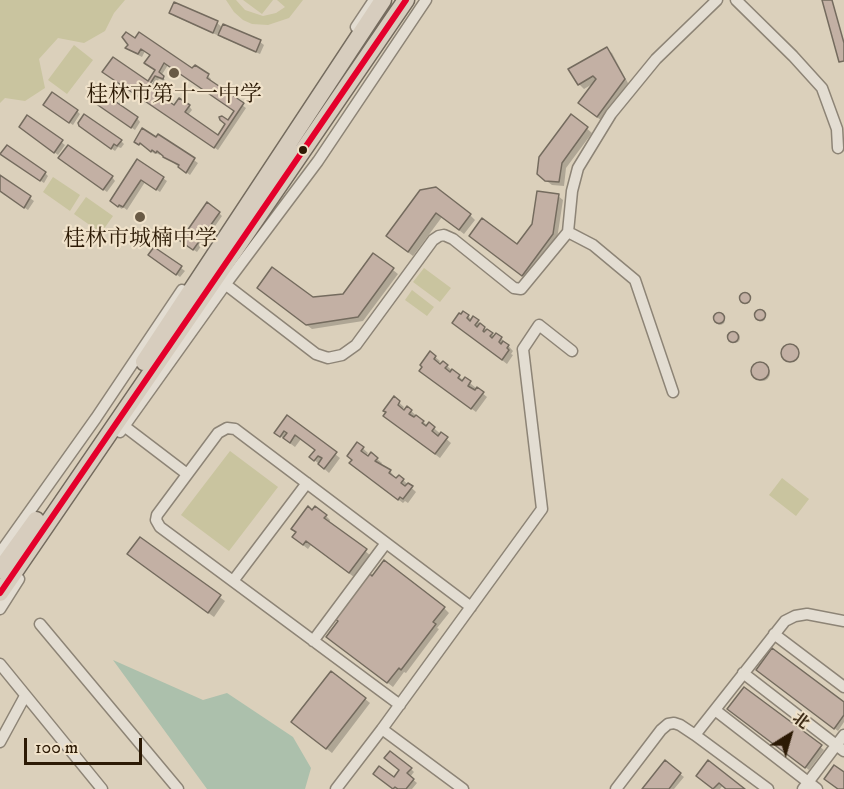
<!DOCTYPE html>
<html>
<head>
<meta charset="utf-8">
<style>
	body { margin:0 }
	#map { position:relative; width:844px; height:789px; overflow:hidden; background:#dbd0bb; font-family:"IM FELL DW Pica","Noto Serif SC",serif }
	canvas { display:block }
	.north { position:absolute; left:760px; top:705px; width:60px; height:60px; -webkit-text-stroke:4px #f0e2ca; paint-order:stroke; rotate:37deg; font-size:16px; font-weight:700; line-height:24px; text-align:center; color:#2c1a05 }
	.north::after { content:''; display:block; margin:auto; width:21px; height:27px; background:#2c1a05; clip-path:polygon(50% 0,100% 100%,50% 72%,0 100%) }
	.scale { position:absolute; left:24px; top:738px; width:118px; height:27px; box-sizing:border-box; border:3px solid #2c1a05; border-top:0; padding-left:8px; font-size:18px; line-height:21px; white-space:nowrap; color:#2c1a05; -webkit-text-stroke:4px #f0e2ca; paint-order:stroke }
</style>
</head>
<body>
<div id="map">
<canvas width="844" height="789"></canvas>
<div class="north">北</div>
<div class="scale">100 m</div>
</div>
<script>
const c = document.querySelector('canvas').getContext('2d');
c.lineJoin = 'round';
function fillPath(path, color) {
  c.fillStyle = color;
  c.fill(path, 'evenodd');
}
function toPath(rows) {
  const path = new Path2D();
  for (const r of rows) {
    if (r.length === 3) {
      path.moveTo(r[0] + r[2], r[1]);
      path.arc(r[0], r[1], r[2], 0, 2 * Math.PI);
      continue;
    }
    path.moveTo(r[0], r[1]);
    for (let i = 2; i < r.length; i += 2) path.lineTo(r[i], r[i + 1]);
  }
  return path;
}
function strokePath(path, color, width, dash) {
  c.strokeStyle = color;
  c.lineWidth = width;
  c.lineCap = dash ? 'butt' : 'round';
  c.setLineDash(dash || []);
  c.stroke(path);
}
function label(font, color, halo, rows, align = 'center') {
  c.font = font + ' "IM FELL DW Pica","Noto Serif SC",serif';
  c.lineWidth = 4.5;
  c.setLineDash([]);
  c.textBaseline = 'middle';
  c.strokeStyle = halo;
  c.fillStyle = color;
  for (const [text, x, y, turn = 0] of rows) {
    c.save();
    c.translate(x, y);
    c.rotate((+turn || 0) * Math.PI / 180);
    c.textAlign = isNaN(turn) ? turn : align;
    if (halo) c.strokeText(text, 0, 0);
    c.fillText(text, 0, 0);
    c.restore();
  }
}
const green = toPath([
	[0,0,125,0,114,13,105,31,84,43,58,38,39,59,45,88,25,101,5,98,0,103],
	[226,0,236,0,245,10,263,16,276,13,285,7,277,0,303,0,289,18,268,25,252,24,243,20,234,12],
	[243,0,273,0,262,14],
	[74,45,93,60,67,94,48,80],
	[53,177,80,195,70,211,43,192],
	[86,197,113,216,101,233,74,214],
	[424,268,451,288,440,302,413,282],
	[412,290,434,307,427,316,405,300],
	[230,451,278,487,229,551,181,515],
	[782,478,809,499,796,516,769,495]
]);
const water = toPath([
	[113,660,203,700,227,693,293,737,311,768,305,789,207,789]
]);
const shadow = toPath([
	[175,4,217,23,223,28,224,26,260,42,264,45,260,54,223,38,218,33,217,35,174,16,171,13],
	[123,37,193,70,208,76,211,79,210,82,246,108,218,150,108,75,148,83,156,71,151,56,145,51,142,57,130,51,127,48,129,45],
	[168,65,236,112,219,137,188,115,192,110,189,106,175,107,151,90,159,79,167,82,161,76],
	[149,82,153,82,145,94],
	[607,49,612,53,629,85,602,121,585,108,596,82,584,89,579,84],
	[98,104,137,118,140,122,135,130],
	[48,108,77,111,80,114,73,125],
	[572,116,592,133,566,168,564,186,552,185,544,179],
	[27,117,65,145,58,155,21,127],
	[85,129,121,141,124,144,121,148,118,147,115,151],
	[158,136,198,163,190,175,161,154,160,155,156,153,155,154,135,141,156,139],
	[6,157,45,173,48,176,44,183],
	[64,161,112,177,115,181,107,192],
	[138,161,167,181,160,192,145,182,127,210,123,207,122,209,115,205],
	[0,177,34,201,28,210,0,191],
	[421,191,470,215,475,220,464,234,442,217,413,256,393,241],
	[558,196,563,200,557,239,527,279,475,240,518,246],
	[219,213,222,216,197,252,185,244],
	[155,249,185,271,180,277,154,258],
	[374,255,398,274,363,321,312,329,264,292,312,299,344,295],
	[746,299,4.5],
	[761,317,4.5],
	[720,320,5],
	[468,316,472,320,473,319,478,322,495,337,497,335,501,338,513,351,511,354,513,355,507,364,454,323],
	[735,338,5],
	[791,354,8],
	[435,357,440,361,438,364,447,366,464,381,465,379,487,397,476,412,421,371],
	[762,373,8],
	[394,398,404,407,402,410,411,411,428,426,429,424,451,443,440,458,390,421],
	[288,417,340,458,329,473,311,457,316,451,301,439,295,447,276,433],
	[358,444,368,453,366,456,377,459,382,463,380,466,390,471,394,476,393,478,403,480,416,492,408,503,405,501,403,503,355,468,353,460],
	[313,512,326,516,330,520,329,523,370,555,354,577,311,545,308,549,299,542],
	[140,539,225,601,214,617,134,559],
	[444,608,449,613,437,628,439,629,406,673,404,672,393,687,333,641],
	[761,673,844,703,844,722,838,731],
	[745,689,824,750,809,770,733,712],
	[365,699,370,703,332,753,298,727],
	[411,769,414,772,410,777,417,783,412,789,395,789,378,777,394,780],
	[680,774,684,777,674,789,644,789],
	[698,776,743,789,727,789,723,785,720,789,715,789]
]);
const building = toPath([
	[822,0,832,0,844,43,844,61,839,62,822,0],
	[174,2,218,21,213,33,169,13,174,2],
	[223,24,261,40,256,52,218,35,223,24],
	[126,32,135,38,139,32,192,68,195,65,209,74,207,78,244,103,214,148,102,72,113,57,148,81,155,70,144,63,150,55,141,49,138,54,125,48,128,45,122,37,126,32],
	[164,63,234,111,228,120,222,116,219,117,220,120,225,124,218,135,185,112,190,105,179,98,174,105,148,87,155,76,163,79,164,76,159,72,164,63],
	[607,47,625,79,597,117,578,103,596,79,593,76,578,85,568,69,607,47],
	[100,91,138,117,131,128,92,101,100,91],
	[52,92,78,110,69,123,43,105,52,92],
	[84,114,122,140,117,146,114,144,111,149,79,126,78,123,84,114],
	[571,114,588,127,562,163,559,182,545,181,537,174,539,157,571,114],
	[27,115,63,140,54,153,19,127,27,115],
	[142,128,156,137,158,134,195,158,186,173,178,167,179,165,163,157,163,156,157,151,156,153,152,150,151,152,140,143,139,145,134,142,142,128],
	[7,145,46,172,40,181,0,154,7,145],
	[68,145,113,176,103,190,58,158,68,145],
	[137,159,164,177,156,190,141,180,123,207,119,205,118,207,110,201,137,159],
	[0,175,31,196,24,208,0,191,0,175],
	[436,187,471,214,459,230,436,213,408,252,386,236,420,190,436,187],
	[537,191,559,194,553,234,522,276,469,236,482,218,517,244,532,224,537,191],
	[207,202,220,212,193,250,180,241,207,202],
	[154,247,182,266,176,275,148,255,154,247],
	[373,253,394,268,358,317,306,325,257,288,272,267,313,297,343,294,373,253],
	[745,298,5.5],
	[760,315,5.5],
	[463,311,469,315,467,318,470,321,473,316,479,320,475,325,477,327,480,323,485,327,483,331,484,332,487,329,493,333,490,336,492,338,496,333,502,337,499,342,501,344,503,341,509,345,507,348,509,350,502,360,452,323,459,313,461,314,463,311],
	[719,318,5.5],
	[733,337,5.5],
	[790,353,9],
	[430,351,436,356,434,359,440,364,443,361,448,365,445,368,450,372,452,369,460,375,458,378,462,381,465,377,471,381,468,386,475,390,477,387,484,392,471,409,419,371,422,367,420,365,430,351],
	[760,371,9],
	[394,396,400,401,398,405,404,410,407,406,412,410,409,414,414,417,416,415,424,421,422,423,426,426,429,422,435,427,432,431,438,436,441,432,448,437,435,454,383,416,386,412,383,411,394,396],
	[287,415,337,452,324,469,318,464,322,458,318,456,314,461,309,457,315,450,295,435,290,443,283,438,287,433,284,431,280,437,274,433,287,415],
	[357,442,364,447,361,451,368,456,371,452,378,458,375,461,391,470,389,473,396,478,399,475,404,479,401,483,405,486,408,483,413,486,403,499,400,497,398,500,349,463,352,460,347,456,357,442],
	[308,506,312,510,315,506,327,515,324,518,367,549,349,573,306,541,303,545,292,537,296,532,291,529,308,506],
	[140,537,221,595,208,613,127,554,140,537],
	[384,560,445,607,433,622,436,624,401,670,399,668,387,683,326,637,338,621,335,619,369,573,372,576,384,560],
	[772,648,844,702,844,715,834,729,756,670,772,648],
	[331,671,366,698,326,749,291,722,331,671],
	[744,687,822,745,805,768,727,709,744,687],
	[390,751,412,768,407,773,414,779,406,789,398,789,395,787,393,789,373,774,379,766,394,777,399,770,384,758,390,751],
	[665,760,681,773,669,789,642,789,665,760],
	[708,760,745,789,726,789,719,783,713,789,696,776,708,760],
	[834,765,844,772,844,789,838,789,824,779,834,765]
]);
const minor = toPath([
	[736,0,793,56,822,88,837,129,838,148],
	[356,27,374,0],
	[568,232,593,245,635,280,673,392],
	[212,274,316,354,328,358,342,355,356,345,433,240,439,236,444,235,453,239,514,288,521,289,568,232,572,191,578,168,611,114,656,59,717,0],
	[124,426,187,474],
	[120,432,225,285,318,161,426,0],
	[0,553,96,418,182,290],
	[233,581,307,483],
	[0,609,19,579],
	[40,624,178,789],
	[774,634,844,687],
	[313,641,386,543],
	[0,664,102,789],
	[743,673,844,751],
	[400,705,160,527,156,520,157,515,218,433,227,428,235,429,471,607],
	[715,710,817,789],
	[382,729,463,789],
	[695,735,785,621,795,616,807,614,844,621],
	[0,742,25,696],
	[336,789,382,729,542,509,523,349,539,325,572,351],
	[616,789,661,730,668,724,674,723,680,725,695,735,768,789],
	[803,789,844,735]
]);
const highway = toPath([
	[144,362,383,0],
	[0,570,36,520],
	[0,593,406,0]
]);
const bus1 = toPath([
	[0,593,406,0]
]);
const markers = [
	[174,73,6,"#695a45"],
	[303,150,5,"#2c1a05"],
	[140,217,6,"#695a45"]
];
const poiNames = [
	["桂林市第十一中学",174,96],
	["桂林市城楠中学",140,240]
];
fillPath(green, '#c9c49f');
fillPath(water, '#acc0ac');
fillPath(shadow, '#0003');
fillPath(building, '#c3b0a4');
strokePath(building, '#746b5e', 1.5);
strokePath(minor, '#8d8476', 13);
strokePath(highway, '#746b5e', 19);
strokePath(minor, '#e3ddd2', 10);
strokePath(highway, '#d7cdbe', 16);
strokePath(bus1, '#e4002b', 6);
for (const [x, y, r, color] of markers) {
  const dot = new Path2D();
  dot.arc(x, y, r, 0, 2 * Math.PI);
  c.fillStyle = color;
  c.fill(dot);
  strokePath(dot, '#f0e2ca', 2);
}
label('22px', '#2c1a05', '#f0e2ca', poiNames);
</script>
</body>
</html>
